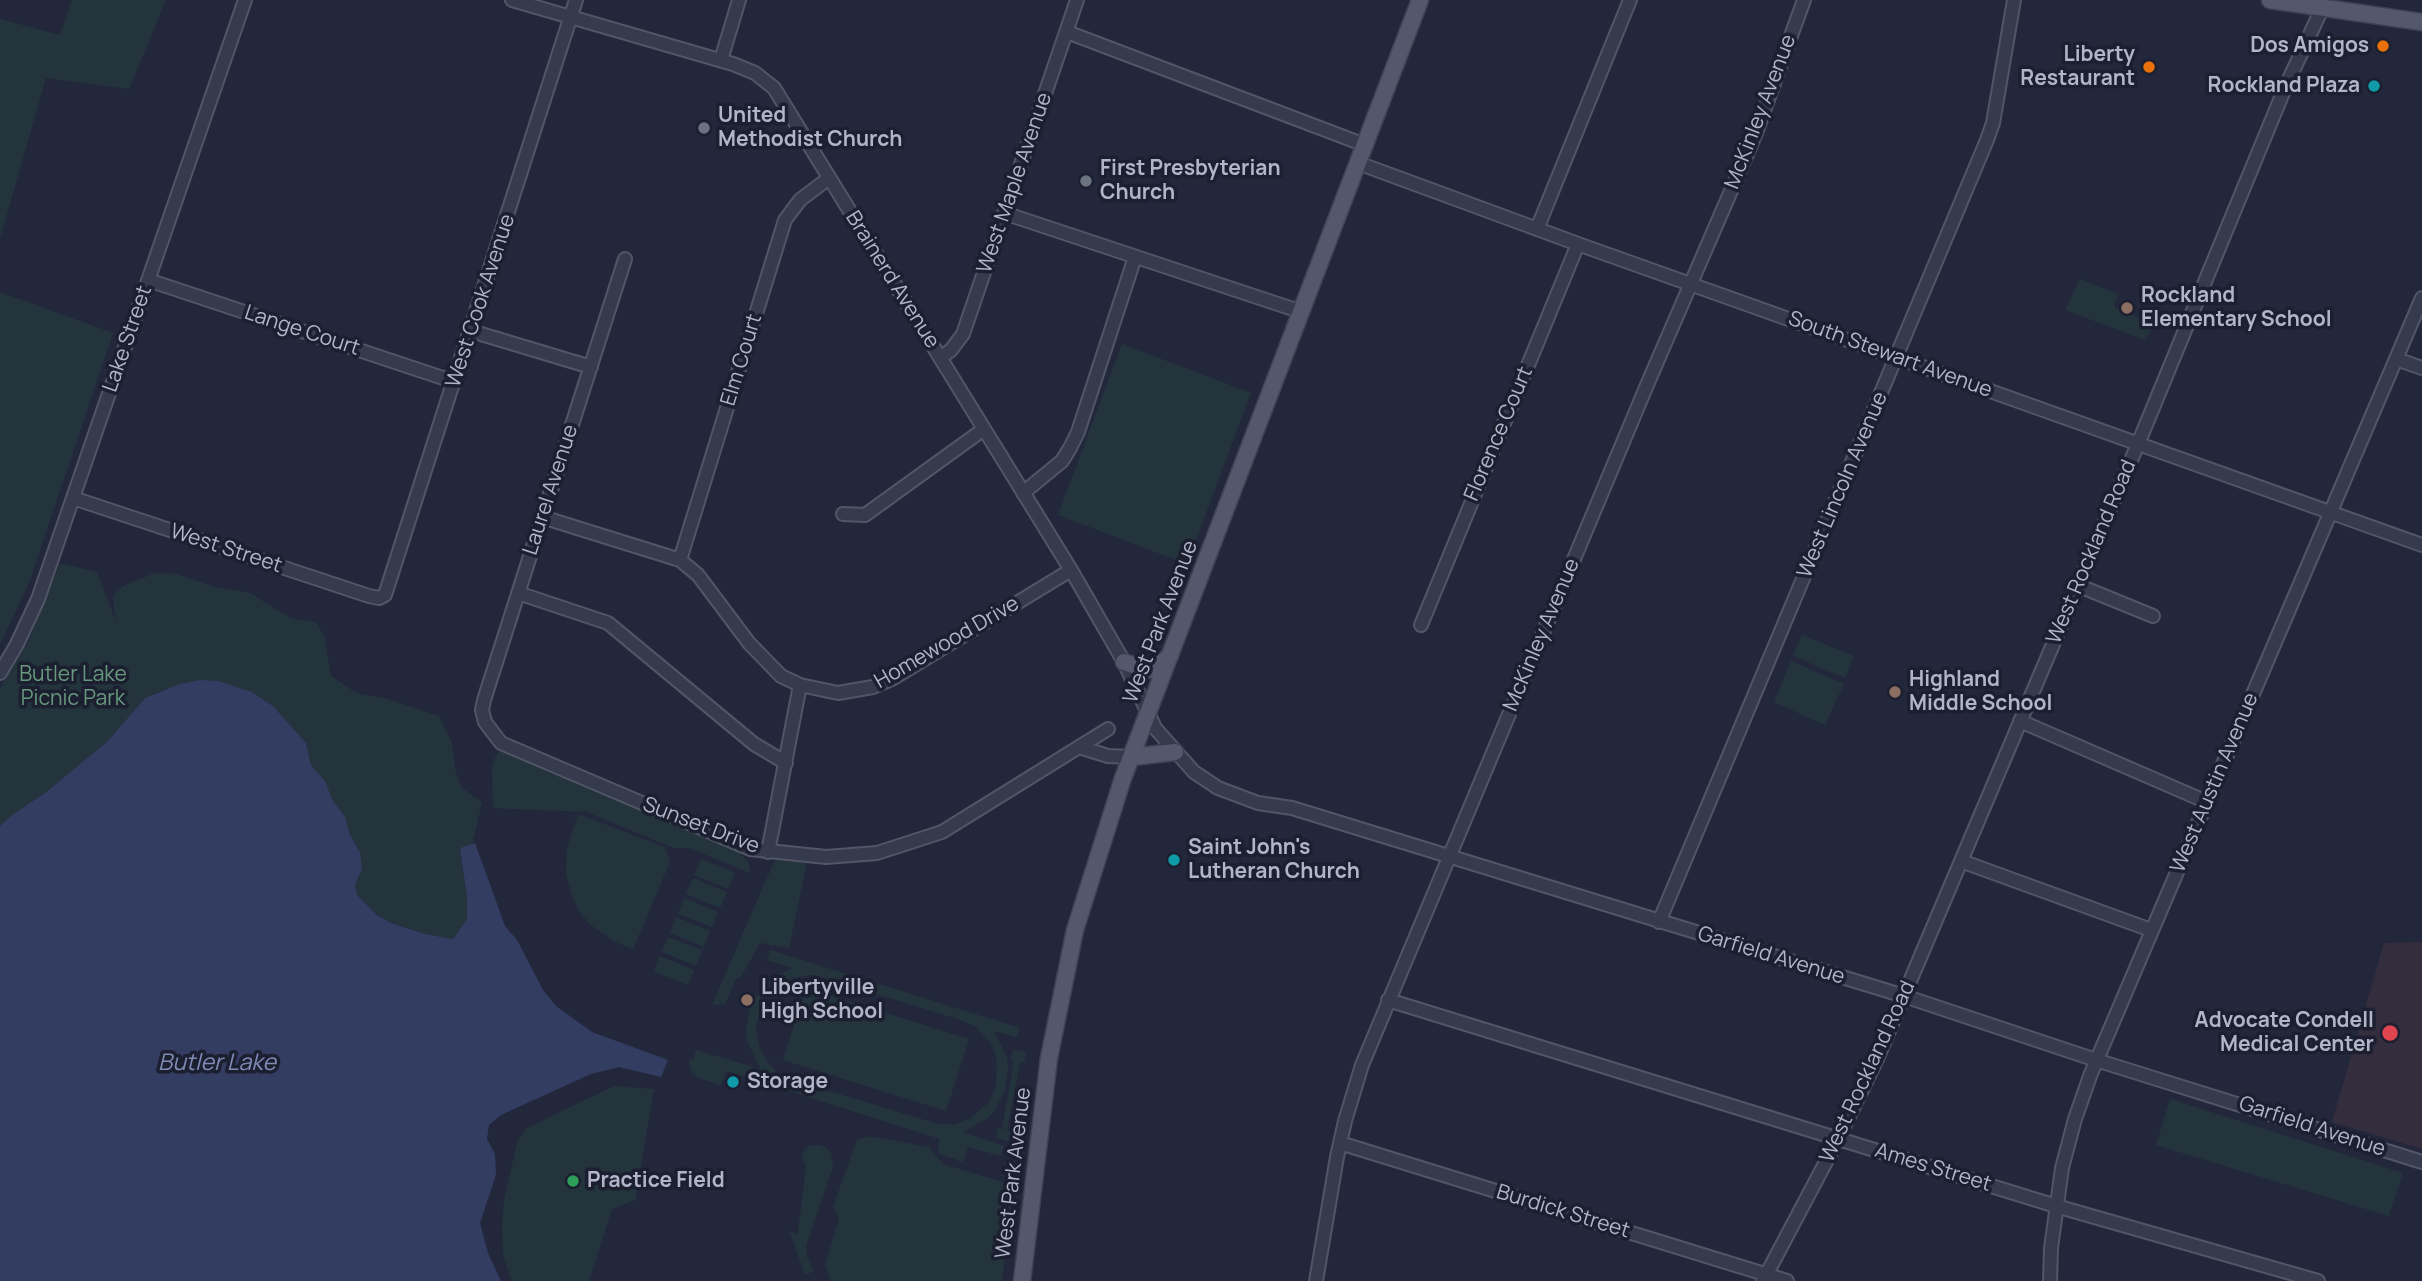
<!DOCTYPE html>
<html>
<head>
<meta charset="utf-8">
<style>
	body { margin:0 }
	canvas { display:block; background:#22273b }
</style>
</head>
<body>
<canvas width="2422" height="1281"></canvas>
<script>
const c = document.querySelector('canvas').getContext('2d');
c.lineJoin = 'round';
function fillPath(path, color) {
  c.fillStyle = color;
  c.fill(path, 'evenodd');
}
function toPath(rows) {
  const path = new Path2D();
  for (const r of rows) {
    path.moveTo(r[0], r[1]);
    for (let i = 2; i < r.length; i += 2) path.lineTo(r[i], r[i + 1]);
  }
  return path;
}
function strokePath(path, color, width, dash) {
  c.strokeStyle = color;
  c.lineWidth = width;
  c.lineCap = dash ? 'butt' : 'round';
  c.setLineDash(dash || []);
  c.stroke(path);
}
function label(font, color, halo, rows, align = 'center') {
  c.font = font + ' Manrope,sans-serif';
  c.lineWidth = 7;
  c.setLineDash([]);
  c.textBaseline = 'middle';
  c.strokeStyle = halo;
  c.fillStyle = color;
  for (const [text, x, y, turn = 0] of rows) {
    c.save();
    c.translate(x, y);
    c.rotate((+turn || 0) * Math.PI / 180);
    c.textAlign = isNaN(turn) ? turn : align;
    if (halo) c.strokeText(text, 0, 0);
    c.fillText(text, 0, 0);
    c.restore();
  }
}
const medical = toPath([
	[2422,942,2422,1149,2332,1122,2384,943]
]);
const green = toPath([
	[72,0,166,0,129,89,46,78,0,239,0,19,60,35],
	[2080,279,2118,294,2114,307,2155,325,2145,340,2065,310],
	[0,292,113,333,29,583,0,644],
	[1122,344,1251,393,1187,564,1058,515],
	[60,563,97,572,116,622,113,596,123,586,155,573,177,574,214,587,250,593,290,618,316,622,324,636,331,676,358,694,384,698,439,716,452,743,455,769,461,787,482,803,472,844,460,848,467,897,467,919,453,939,425,934,391,923,377,915,357,895,355,885,362,869,360,852,350,835,345,817,333,801,325,781,311,765,306,743,273,706,252,692,180,684,144,698,109,741,45,793,0,827,0,688,28,642],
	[1802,635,1854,656,1845,678,1793,656],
	[1791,661,1844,684,1825,725,1774,702],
	[500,750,735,848,749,863,750,873,689,848,674,848,587,812,493,808,492,768,495,758],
	[578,814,665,847,670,862,633,949,615,942,592,926,580,913,572,896,566,874,567,848],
	[701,859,735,873,728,889,694,875],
	[778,859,807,862,789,948,760,943,741,977,736,979,725,1004,712,1005,773,864],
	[693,878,727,892,720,908,686,894],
	[684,898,718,912,712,927,678,914],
	[676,917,710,931,704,947,670,933],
	[668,937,702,950,696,966,662,952],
	[770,950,1020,1028,1017,1037,994,1031,1007,1057,1008,1068,1005,1090,995,1110,988,1118,963,1132,1004,1146,1001,1156,968,1147,963,1162,937,1153,940,1139,726,1071,721,1085,698,1078,692,1073,689,1063,689,1059,693,1060,696,1050,760,1069,748,1043,746,1032,749,1010,753,1000,767,982,792,968,767,960],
	[809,975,825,978,961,1020,976,1027,992,1045,997,1061,996,1087,989,1102,971,1118,955,1124,938,1124,793,1080,778,1073,767,1061,759,1046,756,1030,759,1013,766,998,778,986,793,978],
	[660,956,694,970,688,985,654,972],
	[806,988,969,1039,946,1111,783,1060],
	[1013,1050,1026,1052,1024,1062,1020,1062,1007,1130,1011,1131,1009,1141,996,1138,998,1128,1002,1129,1014,1061,1011,1060],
	[614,1086,654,1089,635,1200,612,1209,589,1281,512,1281,503,1256,502,1224,504,1200,517,1143,525,1129],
	[2170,1099,2403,1173,2389,1216,2156,1145],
	[867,1136,929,1147,943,1164,1009,1184,1010,1177,1015,1178,1002,1281,831,1281,825,1265,839,1219,833,1207,857,1140],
	[818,1145,825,1147,831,1153,833,1167,806,1246,807,1255,814,1271,805,1275,790,1232,792,1231,795,1235,798,1233,806,1166,801,1154,809,1146]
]);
const water = toPath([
	[200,680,218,681,252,692,273,706,306,743,311,765,325,781,333,801,345,817,350,835,360,852,362,869,355,885,357,895,377,915,391,923,425,934,453,939,467,919,467,897,460,848,475,843,505,926,517,940,543,990,556,1006,592,1032,668,1060,661,1077,619,1067,591,1074,501,1115,489,1125,487,1139,495,1154,496,1175,480,1223,488,1253,501,1281,0,1281,0,826,11,816,45,793,108,741,145,698,180,684]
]);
const minor = toPath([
	[512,0,733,64,755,73,774,88,1071,570,1124,662,1155,728,1194,772,1218,788,1258,803,1292,808,1904,996,2096,1060,2422,1162],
	[1067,32,1365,145],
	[721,60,739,0],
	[1358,163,1578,244,2422,545],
	[1004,213,1302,312],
	[1537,229,1630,0],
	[625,259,484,700,482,710,485,722,501,743,750,849,826,857,877,853,942,832,1108,729],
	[148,280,455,382],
	[471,331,591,367],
	[940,358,951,350,963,334,1077,0],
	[2396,359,2422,368],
	[1023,493,1062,461,1070,448,1078,432,1135,257],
	[73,498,369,596,379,598,385,595,576,0],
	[843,514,865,515,984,429],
	[542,517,680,560,698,575,749,643,781,676,800,685,838,693,873,687,892,679,1071,570],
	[680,560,785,220,800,200,829,178],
	[2077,585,2153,616],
	[518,593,608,623,754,744,786,763],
	[1421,625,1578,244],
	[0,673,17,644,38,599,245,0],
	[2020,721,2207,802],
	[1079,747,1108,756,1132,757],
	[768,852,800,685],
	[1961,861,2151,930],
	[1659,922,1987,140,1993,123,2014,0],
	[1388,1000,2056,1206,2318,1281],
	[1340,1143,1787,1281],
	[1316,1281,1337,1157,1345,1121,1362,1065,1647,385,1756,133,1804,0],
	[1763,1281,1838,1139,1877,1059,2138,444,2285,88,2326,0],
	[2050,1281,2051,1248,2062,1168,2075,1119,2090,1076,2422,298]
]);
const major = toPath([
	[2270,0,2422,22],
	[1124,662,1147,670,1155,668,1170,656],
	[1132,757,1175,752],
	[1022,1281,1049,1058,1075,930,1123,778,1420,0]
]);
const markers = [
	[2383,46,7,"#e8710a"],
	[2149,67,7,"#e8710a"],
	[2374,86,7,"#0f9aa8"],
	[704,128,7,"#6b7280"],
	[1086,181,7,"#6b7280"],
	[2127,308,7,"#8d6e63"],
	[1895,692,7,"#8d6e63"],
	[1174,860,7,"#0f9aa8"],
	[747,1000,7,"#8d6e63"],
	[2390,1033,9,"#e0444e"],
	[733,1082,7,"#0f9aa8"],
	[573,1181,7,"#2e9e5b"]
];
const poiNames = [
	["Dos Amigos",2369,46,"right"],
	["Liberty",2135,55,"right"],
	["Restaurant",2135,79,"right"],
	["Rockland Plaza",2360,86,"right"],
	["United",718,116],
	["Methodist Church",718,140],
	["First Presbyterian",1100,169],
	["Church",1100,193],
	["Rockland",2141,296],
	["Elementary School",2141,320],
	["Highland",1909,680],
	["Middle School",1909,704],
	["Saint John's",1188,848],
	["Lutheran Church",1188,872],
	["Libertyville",761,988],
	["High School",761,1012],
	["Advocate Condell",2374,1021,"right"],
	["Medical Center",2374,1045,"right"],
	["Storage",747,1082],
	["Practice Field",587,1181]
];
const streetNames = [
	["McKinley Avenue",1761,112,-69],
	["West Maple Avenue",1015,183,-71],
	["Brainerd Avenue",892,280,58],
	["West Cook Avenue",481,301,-72],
	["Lange Court",302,331,18],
	["Lake Street",128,339,-71],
	["South Stewart Avenue",1890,355,20],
	["Elm Court",742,360,-73],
	["Florence Court",1499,434,-67],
	["West Lincoln Avenue",1843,485,-67],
	["Laurel Avenue",551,490,-72],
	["West Street",226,549,18],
	["West Rockland Road",2092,552,-67],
	["West Park Avenue",1161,622,-69],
	["McKinley Avenue",1542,635,-67],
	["Homewood Drive",947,643,-30],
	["West Austin Avenue",2215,783,-67],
	["Sunset Drive",701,826,21],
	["Garfield Avenue",1771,956,17],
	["West Rockland Road",1868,1072,-65],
	["Garfield Avenue",2312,1127,18],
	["Ames Street",1933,1168,17],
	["West Park Avenue",1014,1173,-83],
	["Burdick Street",1563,1212,17]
];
const parkNames = [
	["Butler Lake",73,675],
	["Picnic Park",73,699]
];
const waterNames = [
	["Butler Lake",217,1064]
];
fillPath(medical, '#332d3d');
fillPath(green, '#24343c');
fillPath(water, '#333c61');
strokePath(minor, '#515566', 16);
strokePath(major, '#3f4354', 19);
strokePath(minor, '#353a4c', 12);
strokePath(major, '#53586c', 16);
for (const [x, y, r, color] of markers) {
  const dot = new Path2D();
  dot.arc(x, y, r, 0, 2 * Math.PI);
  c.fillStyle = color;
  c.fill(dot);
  strokePath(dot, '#1b1f30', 2.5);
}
label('bold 21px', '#b1b5c7', '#1b1f30', poiNames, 'left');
label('21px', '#b1b5c7', '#1b1f30', streetNames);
label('21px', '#67997d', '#1b1f30', parkNames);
label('italic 23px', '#7f8bb5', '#1b1f30', waterNames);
</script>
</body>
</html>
